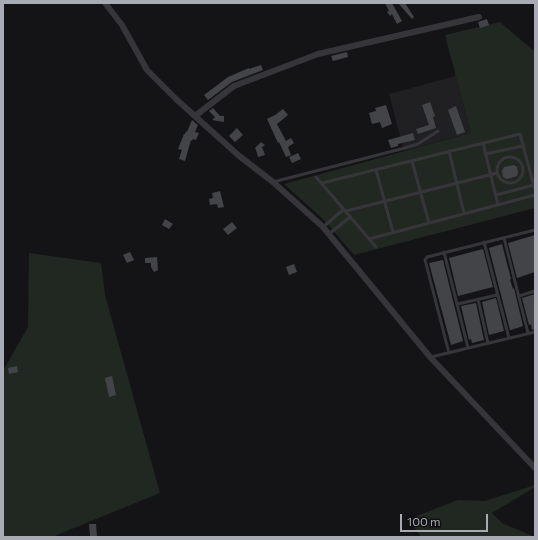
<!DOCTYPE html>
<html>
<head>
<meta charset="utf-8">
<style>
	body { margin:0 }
	#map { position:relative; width:538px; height:540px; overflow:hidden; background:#141416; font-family:Commissioner,sans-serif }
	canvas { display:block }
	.frame { position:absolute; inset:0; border:4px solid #a8abb4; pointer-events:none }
	.scale { position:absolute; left:400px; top:514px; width:88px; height:18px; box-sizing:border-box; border:2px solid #a8abb4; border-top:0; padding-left:5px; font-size:12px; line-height:14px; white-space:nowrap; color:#a8abb4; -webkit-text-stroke:3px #0f0f11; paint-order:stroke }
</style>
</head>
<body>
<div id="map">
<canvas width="538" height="540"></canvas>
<div class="frame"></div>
<div class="scale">100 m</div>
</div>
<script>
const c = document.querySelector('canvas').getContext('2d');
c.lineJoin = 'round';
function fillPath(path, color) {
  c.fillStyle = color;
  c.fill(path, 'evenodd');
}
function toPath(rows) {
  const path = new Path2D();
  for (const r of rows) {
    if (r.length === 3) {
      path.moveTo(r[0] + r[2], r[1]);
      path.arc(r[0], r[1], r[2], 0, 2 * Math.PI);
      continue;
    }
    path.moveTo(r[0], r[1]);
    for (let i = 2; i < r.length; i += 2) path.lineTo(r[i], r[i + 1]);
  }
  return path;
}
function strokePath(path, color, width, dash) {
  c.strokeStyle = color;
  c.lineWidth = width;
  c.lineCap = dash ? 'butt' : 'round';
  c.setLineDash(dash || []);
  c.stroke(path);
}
const built = toPath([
	[456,76,471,133,404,151,389,94]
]);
const green = toPath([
	[500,22,535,52,535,208,354,255,323,219,284,184,471,133,445,35],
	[29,253,101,263,105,295,160,493,52,537,3,537,3,371,28,327],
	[535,485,535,487,492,513,502,523,535,537,421,537,409,519,458,500,485,501]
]);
const building = toPath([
	[385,3,392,3,402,21,397,24,392,14,390,16,387,12,389,11],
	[398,3,405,3,414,17,412,19],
	[487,19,489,25,480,28,478,22],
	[347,52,348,57,333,61,331,56],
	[261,65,263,70,232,82,208,100,204,95,228,77,249,68,249,69],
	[430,102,435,116,433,117,436,128,418,134,416,129,429,125,422,105],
	[386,105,392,124,382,128,380,122,372,124,369,113,376,111,375,108],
	[456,106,465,132,457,135,448,110],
	[213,108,220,116,224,116,224,122,212,120,215,117,209,111],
	[283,109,288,115,277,124,286,141,291,138,294,143,288,147,291,155,286,157,279,142,278,143,267,119,275,115],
	[192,120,198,125,195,132,199,133,196,140,193,139,192,141,191,140,185,161,179,159,182,150,178,149,184,134,185,134,186,131,187,132],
	[237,128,243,135,235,142,229,136],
	[413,133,415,140,398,144,398,146,391,148,388,140],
	[261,142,265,145,262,147,265,155,258,157,256,150,255,148],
	[298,153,301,159,292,163,289,157],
	[514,165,517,167,518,172,517,176,507,179,503,177,502,171,504,167],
	[220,191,224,207,218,208,217,204,210,205,209,199,213,198,212,193],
	[165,219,173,224,169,229,162,225],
	[232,222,237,228,228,235,223,229],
	[535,235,535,272,517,278,508,243],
	[502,244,511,279,510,280,513,289,514,288,523,326,511,330,510,330,489,248],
	[483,249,493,287,458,296,449,258],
	[130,252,134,260,127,263,123,255],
	[157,257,158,270,154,272,151,267,151,263,145,263,145,258],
	[443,260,463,341,451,345,429,263],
	[294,264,297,272,289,275,286,267],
	[535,294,535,329,532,330,531,324,529,325,522,298],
	[496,298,504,331,489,335,482,302],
	[476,303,484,340,472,343,471,339,469,340,461,306],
	[17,366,18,372,9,374,8,368],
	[112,376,116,395,109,397,105,378],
	[89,524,96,524,97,536,90,536]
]);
const service = toPath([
	[483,143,498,205],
	[449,151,464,213],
	[485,154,523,146],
	[510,170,13],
	[412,161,429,223],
	[376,170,393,232],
	[316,177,376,247],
	[273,182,401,149,418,144,438,131],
	[322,183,520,134,535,190],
	[496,195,534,185],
	[346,211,497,173],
	[323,227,344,209],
	[329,234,350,217],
	[504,238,528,333],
	[369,239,535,195],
	[484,242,509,338],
	[444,252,468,348],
	[519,296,535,291],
	[478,299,488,343],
	[458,304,497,295],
	[449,353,425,260,427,257,535,230],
	[431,357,535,332]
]);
const minor = toPath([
	[105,3,122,25,147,70,176,99,238,155,273,182,323,227,430,357,535,468],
	[195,116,234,86,318,54,479,17]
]);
fillPath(built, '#202022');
fillPath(green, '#212822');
fillPath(building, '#434448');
strokePath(service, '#36363a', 3);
strokePath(minor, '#36363a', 6);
</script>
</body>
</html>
